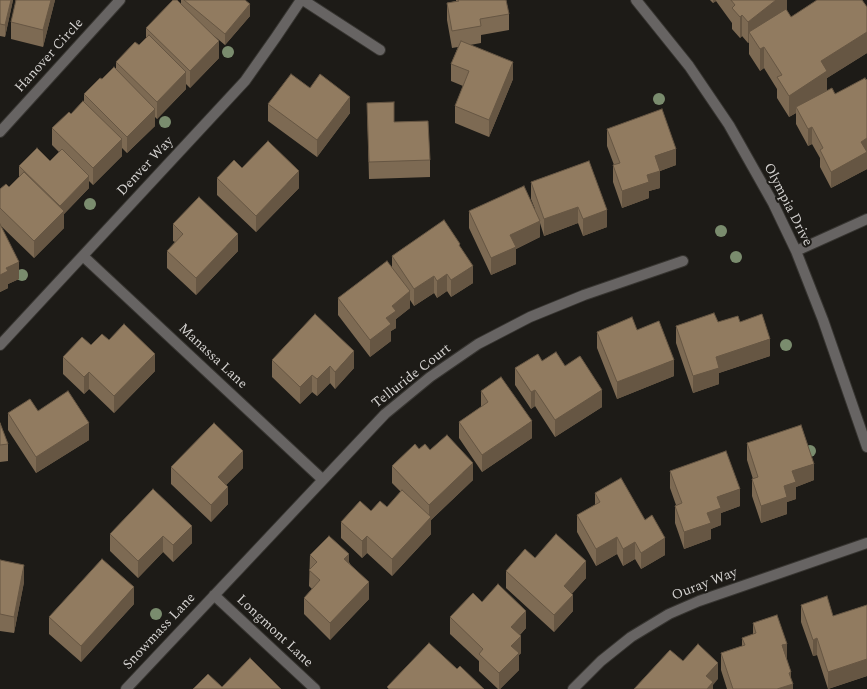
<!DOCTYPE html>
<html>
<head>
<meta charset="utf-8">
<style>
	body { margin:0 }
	canvas { display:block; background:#1d1b17 }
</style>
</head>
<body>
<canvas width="867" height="689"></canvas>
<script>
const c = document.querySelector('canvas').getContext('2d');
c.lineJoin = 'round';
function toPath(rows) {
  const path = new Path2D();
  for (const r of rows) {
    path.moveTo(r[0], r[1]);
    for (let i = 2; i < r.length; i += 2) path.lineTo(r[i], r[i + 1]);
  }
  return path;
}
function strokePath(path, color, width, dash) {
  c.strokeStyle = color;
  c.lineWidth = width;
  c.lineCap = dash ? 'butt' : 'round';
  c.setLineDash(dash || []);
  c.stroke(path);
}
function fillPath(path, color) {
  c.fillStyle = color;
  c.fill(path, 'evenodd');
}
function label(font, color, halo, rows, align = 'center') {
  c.font = font + ' Spectral,serif';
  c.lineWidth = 4;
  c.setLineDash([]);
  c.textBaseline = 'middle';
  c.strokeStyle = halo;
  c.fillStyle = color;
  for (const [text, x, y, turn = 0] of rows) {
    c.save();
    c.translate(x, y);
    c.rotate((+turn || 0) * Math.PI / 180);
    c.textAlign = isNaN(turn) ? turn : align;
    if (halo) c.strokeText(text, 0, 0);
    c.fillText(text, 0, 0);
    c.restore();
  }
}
const minor = toPath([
	[303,0,380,50],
	[636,0,689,66,729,125,773,203,796,251,823,320,867,447],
	[0,132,120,0],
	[796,251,867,219],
	[83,256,322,479],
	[0,345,245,81,276,37,301,0],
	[214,595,315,689],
	[126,689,385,414,430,377,478,344,530,317,584,295,683,261],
	[573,689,601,661,631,637,669,614,699,601,867,543]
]);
const trees = [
	[228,52],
	[659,99],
	[165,122],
	[90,204],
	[721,231],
	[736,257],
	[22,275],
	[786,345],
	[810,451],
	[156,614]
];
const wall = toPath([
	[0,0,13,0,5,37,0,36],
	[16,0,55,0,43,47,11,39,11,22],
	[181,0,245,0,250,16,225,45,213,35,219,58,190,88,186,84,186,89,157,119,155,117,155,126,127,153,122,148,122,156,93,185,89,181,89,188,64,214,64,228,34,258,0,225,19,279,8,284,8,288,0,292,0,189,9,187,19,177,19,166,50,161,59,152,52,145,52,128,71,114,84,102,84,94,102,79,116,69,116,62,139,45,146,38,146,28,181,4],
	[456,0,506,0,509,14,509,30,481,35,481,43,470,45,513,79,489,137,455,123,455,106,463,86,451,81,451,64,458,47,452,48,447,20,447,3,456,1],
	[710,0,787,0,787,11,791,17,867,7,867,53,827,78,827,90,835,94,867,79,867,169,831,188,820,167,820,158,812,144,808,146,796,124,796,113,789,117,777,98,777,89,764,68,760,71,749,54,749,42,748,43,742,36,740,38,732,29,732,23,716,1,713,3],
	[310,88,350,113,317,157,268,121,268,104],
	[367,103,394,122,430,160,430,177,369,179],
	[607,129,676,165,660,171,660,188,649,191,649,198,622,208,613,182,613,165,614,165,607,146],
	[589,161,607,227,583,236,578,223,544,236,540,223,540,237,516,249,516,264,491,275,469,228,469,211,535,209,531,199,531,182],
	[242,168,299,188,256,232,217,195,217,178],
	[173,224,238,251,196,295,167,268,167,251,175,242,173,241],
	[460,248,473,283,451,297,447,291,437,298,434,293,414,306,410,300,410,308,396,319,396,328,391,331,391,341,370,357,338,315,338,298,392,267,392,256],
	[718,322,740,322,770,356,719,373,719,384,693,393,676,343,676,326],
	[637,330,674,376,617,399,597,348,597,332],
	[109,340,155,371,114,413,89,389,84,394,63,374,63,357,91,345],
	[272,360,354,368,335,389,330,383,317,396,312,392,300,404,272,377],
	[542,361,565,366,602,407,555,437,535,406,531,409,515,385,515,368],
	[481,391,532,438,482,472,459,438,459,422,481,407],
	[38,411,89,440,36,473,8,430,8,413],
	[0,423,8,444,8,461,0,462],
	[747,443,814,480,796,487,796,499,787,502,787,514,761,523,752,496,752,479,753,479,747,460],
	[419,449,430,450,473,480,431,520,431,534,392,576,367,553,362,558,341,538,341,522,371,511,387,507,401,492,392,483,392,466],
	[171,467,243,468,226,485,228,504,211,522,171,484],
	[670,471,740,506,721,513,721,525,711,529,711,539,684,549,675,523,675,506,676,505,670,488],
	[153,489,192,543,173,562,163,552,138,578,110,551,110,534],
	[595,493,665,555,641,569,635,559,623,566,617,554,596,566,577,532,577,515,595,505],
	[310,555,349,562,369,599,330,640,304,614,304,598,312,589,309,586],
	[535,558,586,578,572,593,573,611,554,632,506,588,506,571],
	[0,560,24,582,14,633,0,631],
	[482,602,526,628,520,635,521,653,519,655,519,670,500,689,498,689,479,671,479,661,450,634,450,617],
	[134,604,81,662,49,634,49,617],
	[801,605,833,616,867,605,867,676,828,689,817,655,813,656,801,622],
	[753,623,787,661,793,689,727,689,721,670,721,653,742,646,742,638,753,635]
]);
const shadedWall = toPath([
	[11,0,13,0,5,37,5,25],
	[51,0,55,0,43,47,43,30],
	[713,0,716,0,716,1,713,3],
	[776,0,787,0,787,13,749,32,749,42,748,43,748,22],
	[250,4,250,16,225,45,225,34],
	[742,15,742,36,740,38,740,17],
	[867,32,867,53,827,78,827,93,796,107,796,113,789,117,789,96,821,61],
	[219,41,219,58,190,88,190,71],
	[764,47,764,68,760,71,760,49],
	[513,62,513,79,489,137,489,120],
	[186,72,186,89,157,119,157,102],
	[350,97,350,113,317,157,317,140],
	[155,109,155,126,127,153,127,137],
	[812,127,812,144,808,146,808,129],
	[867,138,867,169,831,188,831,172,861,142],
	[122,139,122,156,93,185,93,168],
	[676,149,676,165,660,171,660,188,649,191,649,198,622,208,622,191,647,175,655,156],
	[299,171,299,188,256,232,256,216],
	[89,176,89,188,64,214,64,228,34,258,34,241,60,215,60,206],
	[578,207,578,223,544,236,544,219],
	[607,210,607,227,583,236,583,219],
	[540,221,540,237,516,249,516,264,491,275,491,258,510,235],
	[238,234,238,251,196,295,196,278],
	[19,262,19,279,8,284,8,288,0,292,0,275,6,268],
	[473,266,473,283,451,297,451,280],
	[447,274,447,291,437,298,437,281],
	[434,276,434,293,414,306,414,289],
	[410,291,410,308,396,319,396,328,391,331,391,341,370,357,370,340,386,318,392,306],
	[770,339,770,356,719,373,719,384,693,393,693,376,716,357],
	[354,351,354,368,335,389,335,372],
	[155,354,155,371,114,413,114,396],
	[674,360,674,376,617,399,617,382],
	[330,366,330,383,317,396,317,379],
	[89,372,89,389,84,394,84,377],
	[312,375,312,392,300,404,300,387],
	[535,390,535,406,531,409,531,392],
	[602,390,602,407,555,437,555,420],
	[532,421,532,438,482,472,482,455],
	[89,423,89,440,36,473,36,457],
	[243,451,243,468,218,493,218,477],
	[473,463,473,480,431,520,431,534,392,576,392,559,429,519,429,505],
	[814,464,814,480,796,487,796,499,787,502,787,514,761,523,761,506,784,486,792,471],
	[228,487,228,504,211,522,211,505],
	[740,489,740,506,721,513,721,525,711,529,711,539,684,549,684,532,707,513,717,497],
	[192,526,192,543,173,562,173,545],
	[163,536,163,552,138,578,138,561],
	[367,536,367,553,362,558,362,541],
	[617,537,617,554,596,566,596,549],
	[665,538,665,555,641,569,641,553],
	[635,542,635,559,623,566,623,549],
	[349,554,349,571,344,559],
	[586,561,586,578,564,603,564,586],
	[24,565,24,582,14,633,14,617],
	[369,582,369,599,330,640,330,623],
	[134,587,134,604,81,662,81,646],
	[573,595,573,611,554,632,554,615],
	[526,611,526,628,511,643,511,627],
	[521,636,521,653,519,655,519,670,500,689,499,689,499,673,511,646],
	[817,638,817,655,813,656,813,640],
	[787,644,787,661,782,645],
	[867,659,867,676,828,689,828,672],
	[718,663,718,679,713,685,713,689,706,689,706,676],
	[791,672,791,684,793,684,793,689,777,689,789,673]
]);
const building = toPath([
	[0,0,11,0,5,25,0,24,0,0],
	[16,0,51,0,43,30,11,22,16,0],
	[173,0,177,0,219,41,190,71,146,28,173,0],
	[184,0,245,0,250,4,225,34,184,0],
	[458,0,506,0,509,14,480,19,481,26,452,31,447,3,459,1,458,0],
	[731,0,776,0,748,22,742,15,740,17,732,8,735,5,731,0],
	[817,0,862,0,867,7,867,32,821,61,827,71,789,96,777,77,782,75,764,47,760,49,749,32,786,9,791,17,817,0],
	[149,35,186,72,157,102,116,62,135,42,139,45,149,35],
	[461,41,513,62,489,120,455,106,469,71,451,64,461,41],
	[114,67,155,109,127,137,84,94,100,78,102,79,114,67],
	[291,74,310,88,320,74,350,97,317,140,268,104,291,74],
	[865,78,866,80,867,79,867,138,861,142,867,152,831,172,820,150,823,148,812,127,808,129,796,107,832,88,835,94,865,78],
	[83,101,122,139,93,168,52,128,69,112,71,114,83,101],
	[394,102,394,122,428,121,430,160,369,162,367,103,394,102],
	[662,109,676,149,655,156,660,171,647,175,649,182,622,191,613,165,620,163,607,129,662,109],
	[268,141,299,171,256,216,217,178,234,160,242,168,268,141],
	[37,148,50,161,62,149,89,176,60,206,19,166,37,148],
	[589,161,607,210,583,219,578,207,544,219,531,182,589,161],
	[24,172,64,211,34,241,0,208,0,189,6,184,9,187,24,172],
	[524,186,540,221,510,235,516,247,491,258,469,211,524,186],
	[199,197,238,234,196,278,167,251,183,234,173,224,199,197],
	[444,220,460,244,459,245,473,266,451,280,447,274,437,281,434,276,414,289,392,256,444,220],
	[0,224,19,262,6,268,8,271,0,275,0,224],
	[387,261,410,291,392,306,396,311,386,318,391,324,370,340,338,298,387,261],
	[714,313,718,322,738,316,740,322,762,314,770,339,716,357,719,368,693,376,676,326,714,313],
	[315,314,354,351,335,372,330,366,317,379,312,375,300,387,272,360,315,314],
	[632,317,637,330,659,321,674,360,617,382,597,332,632,317],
	[124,324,155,354,114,396,89,372,84,377,63,357,82,337,91,345,102,334,109,340,124,324],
	[556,352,565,366,580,356,602,390,555,420,535,390,531,392,515,368,538,354,542,361,556,352],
	[501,377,532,421,482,455,459,422,488,402,481,391,501,377],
	[68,391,89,423,36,457,8,413,30,399,38,411,68,391],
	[0,423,8,444,0,445,0,423],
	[214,423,243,451,218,477,228,487,211,505,171,467,214,423],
	[801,425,814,464,792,471,796,482,784,486,787,497,761,506,752,479,758,477,747,443,801,425],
	[447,435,473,463,429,505,392,466,415,444,419,449,425,444,430,450,447,435],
	[726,451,740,489,717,497,721,508,707,513,711,523,684,532,675,506,682,503,670,471,726,451],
	[621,478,645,520,652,515,665,538,641,553,635,542,623,549,617,537,596,549,577,515,600,502,595,493,621,478],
	[153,489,192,526,173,545,163,536,138,561,110,534,153,489],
	[402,490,431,517,392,559,367,536,362,541,341,522,360,501,371,511,380,501,387,507,402,490],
	[556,534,586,561,564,586,573,595,554,615,506,571,525,549,535,558,556,534],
	[329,536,349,554,344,559,369,582,330,623,304,598,320,580,309,570,317,562,310,555,329,536],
	[102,559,134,587,81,646,49,617,102,559],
	[0,560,24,565,14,617,0,614,0,560],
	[498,584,526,611,511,627,521,636,511,646,519,653,499,673,479,654,483,649,450,617,473,593,482,602,498,584],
	[827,596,833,616,867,605,867,659,828,672,817,638,813,640,801,605,827,596],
	[777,615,787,644,782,645,791,672,789,673,793,684,777,689,733,689,721,653,745,645,742,638,756,633,753,623,777,615],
	[429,643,457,669,460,666,484,689,389,689,387,687,429,643],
	[698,644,718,663,706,676,713,682,707,689,634,689,670,650,683,661,698,644],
	[250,658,281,689,193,689,208,674,222,687,250,658]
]);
const streetNames = [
	["Hanover Circle",50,56,-48],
	["Denver Way",146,167,-47],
	["Olympia Drive",787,205,63],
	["Manassa Lane",212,357,43],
	["Telluride Court",412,377,-38],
	["Ouray Way",705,585,-21],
	["Snowmass Lane",160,632,-47],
	["Longmont Lane",274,632,43]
];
strokePath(minor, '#373531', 12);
strokePath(minor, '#676463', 10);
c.fillStyle = '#7a8c6e';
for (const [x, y] of trees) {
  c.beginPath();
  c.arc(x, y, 6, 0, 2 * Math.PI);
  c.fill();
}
fillPath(wall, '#7d6a53');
fillPath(shadedWall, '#665643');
fillPath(building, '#917b60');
strokePath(building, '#665643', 1);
label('14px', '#d4d2d0', '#1d1b17', streetNames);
</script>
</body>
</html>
